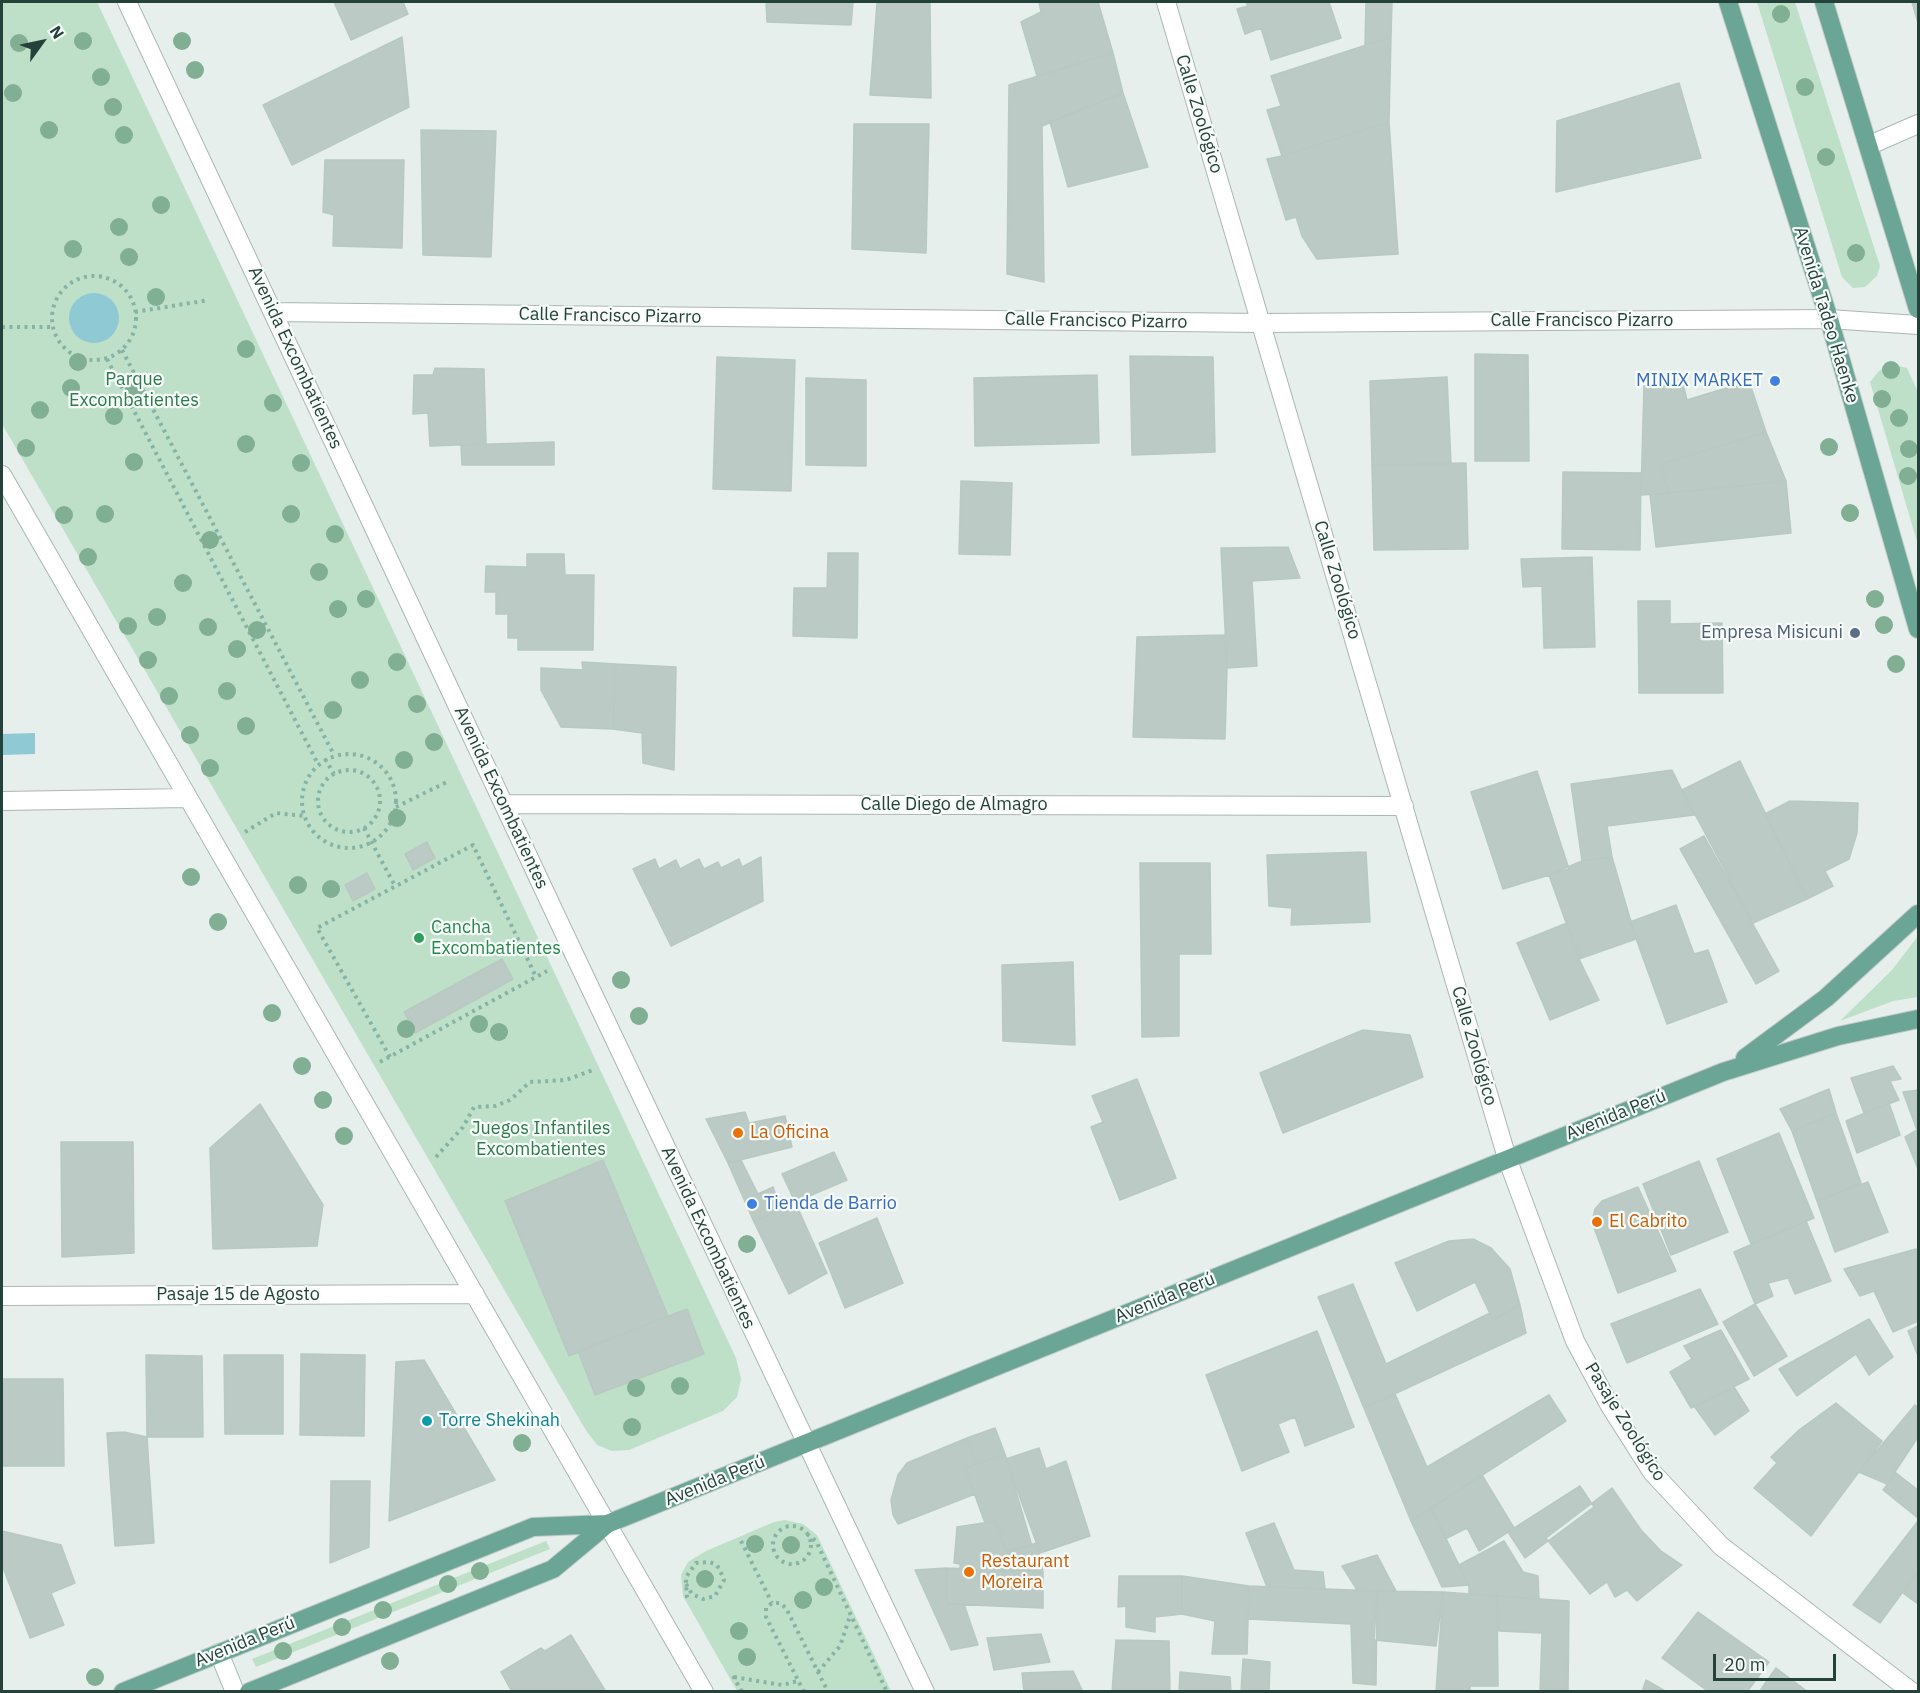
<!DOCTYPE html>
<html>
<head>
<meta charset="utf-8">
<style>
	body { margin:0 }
	#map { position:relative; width:1920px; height:1693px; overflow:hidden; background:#e6efeb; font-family:"IBM Plex Sans",sans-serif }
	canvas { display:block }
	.frame { position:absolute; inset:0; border:3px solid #24423a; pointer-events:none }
	.north { position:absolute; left:12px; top:12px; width:60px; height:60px; -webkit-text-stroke:4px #f7fbf9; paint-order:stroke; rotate:57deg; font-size:16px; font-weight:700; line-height:24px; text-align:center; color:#24423a }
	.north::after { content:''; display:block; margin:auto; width:21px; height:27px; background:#24423a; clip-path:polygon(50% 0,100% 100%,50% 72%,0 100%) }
	.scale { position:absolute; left:1713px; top:1654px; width:123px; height:27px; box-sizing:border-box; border:3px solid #24423a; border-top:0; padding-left:8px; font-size:18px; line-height:21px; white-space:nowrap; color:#24423a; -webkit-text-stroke:4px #f7fbf9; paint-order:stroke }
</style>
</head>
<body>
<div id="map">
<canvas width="1920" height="1693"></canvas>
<div class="frame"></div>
<div class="north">N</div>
<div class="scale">20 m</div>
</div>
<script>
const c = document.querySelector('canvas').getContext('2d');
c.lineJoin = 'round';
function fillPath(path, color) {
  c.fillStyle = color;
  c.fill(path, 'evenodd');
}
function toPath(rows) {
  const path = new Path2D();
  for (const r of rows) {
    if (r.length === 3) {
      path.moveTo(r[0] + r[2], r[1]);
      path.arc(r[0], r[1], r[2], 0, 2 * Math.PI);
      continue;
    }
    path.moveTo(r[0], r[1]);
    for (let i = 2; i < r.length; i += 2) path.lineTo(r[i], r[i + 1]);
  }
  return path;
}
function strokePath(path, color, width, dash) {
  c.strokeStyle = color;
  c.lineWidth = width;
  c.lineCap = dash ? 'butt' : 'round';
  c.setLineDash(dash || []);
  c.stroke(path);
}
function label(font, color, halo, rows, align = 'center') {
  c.font = font + ' "IBM Plex Sans",sans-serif';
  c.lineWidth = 4.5;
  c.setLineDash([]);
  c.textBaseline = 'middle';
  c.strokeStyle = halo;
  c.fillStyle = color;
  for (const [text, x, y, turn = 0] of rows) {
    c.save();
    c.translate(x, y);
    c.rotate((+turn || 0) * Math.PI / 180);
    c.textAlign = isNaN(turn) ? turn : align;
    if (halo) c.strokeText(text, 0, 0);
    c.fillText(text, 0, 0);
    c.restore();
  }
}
const green = toPath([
	[2,2,97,2,736,1358,741,1379,737,1397,723,1411,629,1450,612,1451,597,1445,585,1429,2,424],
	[1757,2,1795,2,1880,266,1877,276,1865,287,1853,288,1842,277],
	[1891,364,1907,368,1918,392,1918,545,1870,382,1879,371],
	[1918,936,1918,997,1893,1001,1840,1021,1892,970],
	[785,1520,803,1524,817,1535,891,1691,737,1691,683,1596,681,1575,688,1562,706,1551,774,1522],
	[546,1541,550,1549,256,1667,252,1659]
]);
const water = toPath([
	[94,318,25],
	[35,733,35,754,2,755,2,734]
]);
const building = toPath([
	[334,2,403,2,408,14,351,40,334,2],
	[766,2,853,2,851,25,767,22,766,2],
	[1039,2,1098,2,1113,53,1037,76,1021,22,1041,12,1039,2],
	[1246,2,1329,2,1341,38,1271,60,1261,28,1245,34,1237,9,1248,6,1246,2],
	[1366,2,1392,2,1391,37,1365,45,1366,2],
	[1912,2,1918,2,1918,23,1912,2],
	[877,3,930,3,931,98,870,95,877,3],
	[402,37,409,107,292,165,263,105,402,37],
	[1391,37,1389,122,1282,156,1267,110,1281,106,1271,76,1391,37],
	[1113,53,1123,93,1042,126,1044,282,1007,274,1009,85,1113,53],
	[1679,83,1701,158,1556,192,1557,121,1679,83],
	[1123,93,1148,167,1068,187,1050,122,1123,93],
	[1389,122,1398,254,1317,259,1302,236,1296,217,1286,220,1267,159,1282,156,1389,122],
	[854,124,929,124,926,253,852,249,854,124],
	[421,130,496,131,491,257,423,255,421,130],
	[325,160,404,160,402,248,333,246,334,215,323,212,325,160],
	[1475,354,1528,355,1529,461,1475,461,1475,354],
	[1130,356,1213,357,1215,452,1132,455,1130,356],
	[717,357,795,360,791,491,713,489,717,357],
	[435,368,484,369,486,444,430,446,428,413,413,414,414,375,433,375,435,368],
	[1097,375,1099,443,975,446,974,378,1097,375],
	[1447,377,1451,464,1372,465,1370,381,1447,377],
	[806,378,866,380,866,466,806,465,806,378],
	[1749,381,1766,432,1661,464,1668,493,1641,495,1644,385,1683,384,1687,400,1749,381],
	[1766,432,1786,481,1668,493,1661,464,1766,432],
	[554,442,554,465,462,465,461,445,554,442],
	[1466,463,1468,549,1374,550,1372,465,1466,463],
	[1563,472,1641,473,1640,550,1562,549,1563,472],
	[961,481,1012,483,1010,555,959,554,961,481],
	[1786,481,1791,533,1656,547,1650,495,1786,481],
	[1288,547,1300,578,1252,581,1257,666,1227,668,1221,548,1288,547],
	[828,553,858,553,857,638,793,636,794,588,827,588,828,553],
	[527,554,564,554,565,575,594,575,593,650,518,650,518,638,508,638,508,614,496,614,496,592,485,592,486,566,527,567,527,554],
	[1592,557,1595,647,1544,648,1542,586,1523,587,1521,559,1592,557],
	[1638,601,1670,601,1670,624,1722,623,1723,693,1639,693,1638,601],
	[1224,635,1227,668,1225,739,1133,737,1137,637,1224,635],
	[582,662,616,664,613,729,561,727,541,690,541,668,583,670,582,662],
	[616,664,676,667,674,770,643,763,642,733,613,729,616,664],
	[1740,761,1807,899,1753,923,1682,790,1740,761],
	[1672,770,1694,815,1607,826,1612,857,1582,861,1571,784,1672,770],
	[1537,771,1569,869,1503,889,1471,792,1537,771],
	[1790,801,1858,803,1857,833,1849,859,1825,871,1833,886,1807,899,1765,814,1790,801],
	[1704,836,1779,971,1756,984,1680,849,1704,836],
	[427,842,435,858,413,870,405,854,427,842],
	[1366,852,1370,922,1291,925,1292,908,1269,906,1267,855,1366,852],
	[761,857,763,901,671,946,633,869,655,859,659,869,676,860,680,869,699,859,704,869,718,862,721,868,739,859,742,867,761,857],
	[1612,857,1636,939,1579,959,1549,875,1582,861,1612,857],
	[1140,863,1210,863,1211,954,1179,954,1179,1036,1142,1037,1140,863],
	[367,873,375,889,353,901,345,885,367,873],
	[1676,905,1694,954,1708,950,1727,1002,1667,1024,1630,922,1676,905],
	[1567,923,1579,959,1599,1000,1550,1020,1517,943,1567,923],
	[502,959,513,979,415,1033,404,1012,502,959],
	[1073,962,1075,1045,1003,1041,1002,965,1073,962],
	[1363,1030,1410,1035,1423,1077,1283,1133,1260,1073,1363,1030],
	[1893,1066,1901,1079,1890,1081,1899,1100,1864,1113,1851,1078,1893,1066],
	[1137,1079,1176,1178,1120,1200,1091,1127,1103,1122,1092,1096,1137,1079],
	[1829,1089,1836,1113,1792,1131,1780,1109,1829,1089],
	[1918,1090,1918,1169,1905,1137,1917,1130,1903,1092,1918,1090],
	[1889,1103,1900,1135,1857,1153,1846,1121,1889,1103],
	[260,1104,323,1205,317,1246,213,1249,210,1148,260,1104],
	[745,1112,749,1123,785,1116,792,1147,728,1163,706,1119,745,1112],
	[1836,1113,1861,1183,1817,1201,1792,1131,1836,1113],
	[1779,1133,1814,1218,1751,1244,1717,1159,1779,1133],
	[61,1142,133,1142,134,1253,62,1257,61,1142],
	[834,1152,847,1180,795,1202,782,1174,834,1152],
	[603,1160,668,1316,569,1356,505,1201,603,1160],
	[741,1160,758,1194,773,1187,781,1209,754,1222,728,1163,741,1160],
	[1699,1161,1728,1232,1671,1255,1643,1184,1699,1161],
	[1868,1182,1888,1232,1835,1252,1817,1201,1868,1182],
	[1638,1187,1676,1271,1618,1293,1592,1222,1595,1209,1602,1201,1638,1187],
	[795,1202,827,1273,789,1294,754,1222,795,1202],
	[877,1218,903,1283,845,1308,819,1243,877,1218],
	[1806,1221,1831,1281,1795,1294,1788,1278,1768,1283,1773,1296,1755,1304,1734,1252,1806,1221],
	[1473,1239,1491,1248,1510,1269,1520,1305,1493,1320,1475,1282,1417,1311,1395,1263,1449,1241,1473,1239],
	[1916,1249,1918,1256,1918,1321,1893,1332,1874,1291,1860,1296,1844,1269,1916,1249],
	[1353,1284,1386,1364,1490,1313,1493,1320,1520,1305,1526,1333,1364,1408,1318,1297,1353,1284],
	[1700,1289,1718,1324,1627,1363,1611,1324,1700,1289],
	[1755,1304,1787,1356,1754,1376,1723,1322,1755,1304],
	[687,1309,704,1354,595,1395,578,1351,687,1309],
	[1869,1319,1893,1357,1869,1375,1856,1354,1797,1396,1779,1369,1869,1319],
	[1918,1326,1918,1356,1908,1331,1918,1326],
	[1721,1330,1749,1379,1691,1408,1670,1372,1692,1359,1684,1346,1721,1330],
	[1317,1331,1354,1427,1305,1446,1295,1417,1278,1424,1289,1452,1242,1471,1206,1375,1317,1331],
	[301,1354,365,1355,364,1436,300,1435,301,1354],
	[146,1355,202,1356,203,1437,147,1437,146,1355],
	[224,1355,283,1355,283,1434,225,1434,224,1355],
	[424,1360,495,1480,389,1521,396,1362,424,1360],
	[2,1379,63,1379,64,1466,2,1466,2,1379],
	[1734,1387,1749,1411,1715,1435,1694,1406,1734,1387],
	[1395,1394,1427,1467,1549,1395,1566,1421,1411,1521,1364,1408,1395,1394],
	[1836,1403,1882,1441,1811,1536,1754,1488,1777,1463,1771,1457,1799,1430,1836,1403],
	[1915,1405,1918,1408,1918,1437,1887,1484,1859,1472,1915,1405],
	[995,1428,1005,1454,977,1464,967,1438,995,1428],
	[124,1432,147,1437,154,1543,115,1546,107,1433,124,1432],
	[967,1438,977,1464,965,1468,975,1494,898,1524,893,1515,891,1500,898,1475,907,1463,967,1438],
	[1039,1448,1046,1469,1066,1461,1090,1536,1040,1553,1006,1459,1039,1448],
	[1005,1454,1032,1546,1006,1551,996,1521,985,1523,965,1468,1005,1454],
	[1896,1473,1918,1490,1918,1518,1883,1490,1896,1473],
	[1482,1475,1514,1528,1479,1551,1467,1528,1447,1538,1431,1508,1482,1475],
	[331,1481,370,1481,369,1547,330,1563,331,1481],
	[1580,1486,1594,1507,1525,1558,1508,1532,1580,1486],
	[1612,1488,1641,1530,1661,1551,1682,1565,1637,1601,1627,1590,1615,1597,1607,1582,1590,1594,1546,1538,1612,1488],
	[1431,1508,1459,1565,1469,1585,1442,1587,1411,1521,1431,1508],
	[996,1521,1006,1551,1037,1543,1043,1572,960,1569,960,1564,954,1563,957,1527,996,1521],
	[1918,1521,1918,1571,1880,1623,1853,1605,1918,1521],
	[1274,1523,1294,1570,1323,1572,1325,1589,1267,1587,1246,1533,1274,1523],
	[2,1531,61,1545,75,1583,51,1593,64,1625,30,1638,2,1565,2,1531],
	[1504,1541,1523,1572,1538,1576,1539,1599,1469,1594,1469,1585,1459,1565,1504,1541],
	[1377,1555,1396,1591,1357,1590,1342,1566,1377,1555],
	[947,1568,1043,1572,1043,1608,947,1604,947,1568],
	[947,1568,947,1604,964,1604,978,1645,951,1650,915,1570,947,1568],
	[1918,1571,1918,1604,1903,1593,1918,1571],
	[1119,1576,1182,1576,1182,1614,1155,1617,1155,1632,1126,1627,1126,1606,1118,1607,1119,1576],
	[1182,1576,1249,1586,1247,1654,1212,1654,1215,1621,1182,1614,1182,1576],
	[1249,1586,1377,1591,1376,1685,1353,1683,1351,1624,1248,1619,1249,1586],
	[1377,1591,1443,1592,1436,1646,1374,1640,1377,1591],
	[1443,1592,1497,1596,1498,1686,1470,1686,1470,1692,1436,1692,1443,1592],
	[1497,1596,1569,1601,1568,1692,1540,1692,1542,1633,1499,1631,1497,1596],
	[1698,1612,1769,1662,1747,1692,1709,1692,1662,1658,1698,1612],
	[1041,1634,1050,1662,994,1670,987,1638,1041,1634],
	[571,1635,606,1692,512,1692,501,1672,541,1648,545,1651,571,1635],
	[1116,1640,1169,1641,1170,1692,1112,1692,1116,1640],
	[1243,1659,1270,1662,1269,1692,1241,1692,1243,1659],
	[1776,1668,1808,1692,1759,1692,1776,1668],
	[1073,1671,1083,1692,1024,1692,1022,1673,1073,1671],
	[1180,1672,1230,1677,1231,1692,1179,1692,1180,1672],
	[1646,1680,1667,1692,1642,1692,1646,1680]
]);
const path = toPath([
	[94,318,42],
	[135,312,209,300],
	[2,327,53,327],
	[122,350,334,755],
	[107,359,318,764],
	[349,801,47],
	[325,759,334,774],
	[349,801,31],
	[396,807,449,781],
	[364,828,395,886],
	[245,832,276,813,304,816],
	[390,1057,317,928,473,845,536,977],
	[380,1062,547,971],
	[436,1157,463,1127,474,1107,495,1106,510,1100,530,1082,566,1080,593,1070],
	[792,1545,19],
	[807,1534,816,1541,887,1692],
	[741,1541,772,1603],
	[686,1584,692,1594,703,1599,715,1596,724,1580,719,1568,715,1564,709,1562,696,1563,686,1577,686,1584,687,1597,688,1599],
	[818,1672,840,1646,850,1616],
	[733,1676,742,1692],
	[734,1677,782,1685,798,1681],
	[804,1692,766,1617,766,1608,772,1603,780,1603,786,1608,828,1692]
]);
const minor = toPath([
	[127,2,575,956,925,1692],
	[1166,2,1507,1158,1575,1341,1610,1406,1652,1472,1721,1546,1912,1692],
	[1870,145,1918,124],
	[273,312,1261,323,1829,319,1918,325],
	[2,475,704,1692],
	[2,801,187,798],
	[504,804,1404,806],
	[2,1296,475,1294],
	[219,1653,235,1692]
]);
const major = toPath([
	[1728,2,1829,319,1918,629],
	[1824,2,1918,309],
	[1745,1058,1826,998,1918,914],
	[123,1692,533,1527,607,1524,1723,1072,1838,1036,1918,1019],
	[249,1692,553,1569,607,1524]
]);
const trees = [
	[1781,14],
	[83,41],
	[182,41],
	[19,43],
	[195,70],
	[101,77],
	[1805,87],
	[13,93],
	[113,107],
	[49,130],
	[124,135],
	[1826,157],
	[161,205],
	[119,227],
	[73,249],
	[1856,253],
	[129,257],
	[156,297],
	[246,349],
	[78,362],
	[1891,370],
	[71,388],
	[134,390],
	[1882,399],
	[273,403],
	[40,410],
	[114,416],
	[1899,418],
	[246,444],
	[1829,447],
	[26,448],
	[1909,449],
	[134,462],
	[301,463],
	[1908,476],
	[1850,513],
	[105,514],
	[291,514],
	[64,515],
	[335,534],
	[210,540],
	[88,557],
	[319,572],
	[183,583],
	[366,599],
	[1875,599],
	[338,609],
	[157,617],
	[1884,625],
	[128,626],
	[208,627],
	[257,630],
	[237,649],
	[148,660],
	[397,662],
	[1896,664],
	[360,680],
	[227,691],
	[169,696],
	[417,704],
	[333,710],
	[246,726],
	[190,735],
	[434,742],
	[404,760],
	[210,768],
	[397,818],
	[191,877],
	[298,885],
	[331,889],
	[218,922],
	[621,980],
	[272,1013],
	[639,1016],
	[479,1024],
	[406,1029],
	[499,1032],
	[302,1066],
	[323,1100],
	[344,1136],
	[747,1244],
	[680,1386],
	[636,1388],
	[632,1427],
	[522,1443],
	[755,1544],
	[791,1545],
	[480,1571],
	[705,1579],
	[448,1584],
	[824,1587],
	[803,1600],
	[383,1610],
	[342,1627],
	[739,1631],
	[283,1651],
	[747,1657],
	[390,1661],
	[95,1677]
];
const markers = [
	[1775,381,6,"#3f7fe0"],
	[1855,633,6,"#5c6f8a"],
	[419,938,6,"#2e9e5b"],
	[738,1133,6,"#e8710a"],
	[752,1204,6,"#3f7fe0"],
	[1597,1222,6,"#e8710a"],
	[427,1421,6,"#0f9aa8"],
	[969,1572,6,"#e8710a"]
];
const streetNames = [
	["Calle Zoológico",1199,114,73],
	["Avenida Tadeo Haenke",1826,315,73],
	["Calle Francisco Pizarro",610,316,1],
	["Calle Francisco Pizarro",1096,321,1],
	["Calle Francisco Pizarro",1582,321],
	["Avenida Excombatientes",295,358,65],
	["Calle Zoológico",1337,580,73],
	["Avenida Excombatientes",501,798,65],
	["Calle Diego de Almagro",954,805],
	["Calle Zoológico",1474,1046,74],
	["Avenida Perú",1616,1115,-22],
	["Avenida Excombatientes",708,1238,65],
	["Pasaje 15 de Agosto",238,1295],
	["Avenida Perú",1165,1298,-22],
	["Pasaje Zoológico",1625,1422,58],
	["Avenida Perú",715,1481,-22],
	["Avenida Perú",245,1642,-22]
];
const parkNames = [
	["Parque",134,380],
	["Excombatientes",134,401],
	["Juegos Infantiles",541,1129],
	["Excombatientes",541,1150]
];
const shopNames = [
	["MINIX MARKET",1763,381],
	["Tienda de Barrio",764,1204,"left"]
];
const serviceNames = [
	["Empresa Misicuni",1843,633]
];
const leisureNames = [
	["Cancha",431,928],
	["Excombatientes",431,949]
];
const foodNames = [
	["La Oficina",750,1133],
	["El Cabrito",1609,1222],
	["Restaurant",981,1562],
	["Moreira",981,1583]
];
const cultureNames = [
	["Torre Shekinah",439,1421]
];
fillPath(green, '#bfe0c8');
fillPath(water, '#8ec9d4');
fillPath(building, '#bbcac4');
strokePath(building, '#b8c9c2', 1.5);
strokePath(minor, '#a8b8b2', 20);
strokePath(major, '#c2cac8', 20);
strokePath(path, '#86b3a5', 4, [3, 4.5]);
strokePath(minor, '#fff', 18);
strokePath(major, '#6aa596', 18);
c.fillStyle = '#80af93';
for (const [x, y] of trees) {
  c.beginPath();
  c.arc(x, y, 9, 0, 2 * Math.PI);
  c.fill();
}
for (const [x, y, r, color] of markers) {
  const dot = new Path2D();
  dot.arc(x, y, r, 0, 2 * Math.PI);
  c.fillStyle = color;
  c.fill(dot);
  strokePath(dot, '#f7fbf9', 2);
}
label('18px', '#24423a', '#f7fbf9', streetNames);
label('18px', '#2d7a4b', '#f7fbf9', parkNames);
label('18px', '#366cbe', '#f7fbf9', shopNames, 'right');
label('18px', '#4e5e75', '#f7fbf9', serviceNames, 'right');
label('18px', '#27864d', '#f7fbf9', leisureNames, 'left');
label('18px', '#c56008', '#f7fbf9', foodNames, 'left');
label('18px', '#0d838f', '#f7fbf9', cultureNames, 'left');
</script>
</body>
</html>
